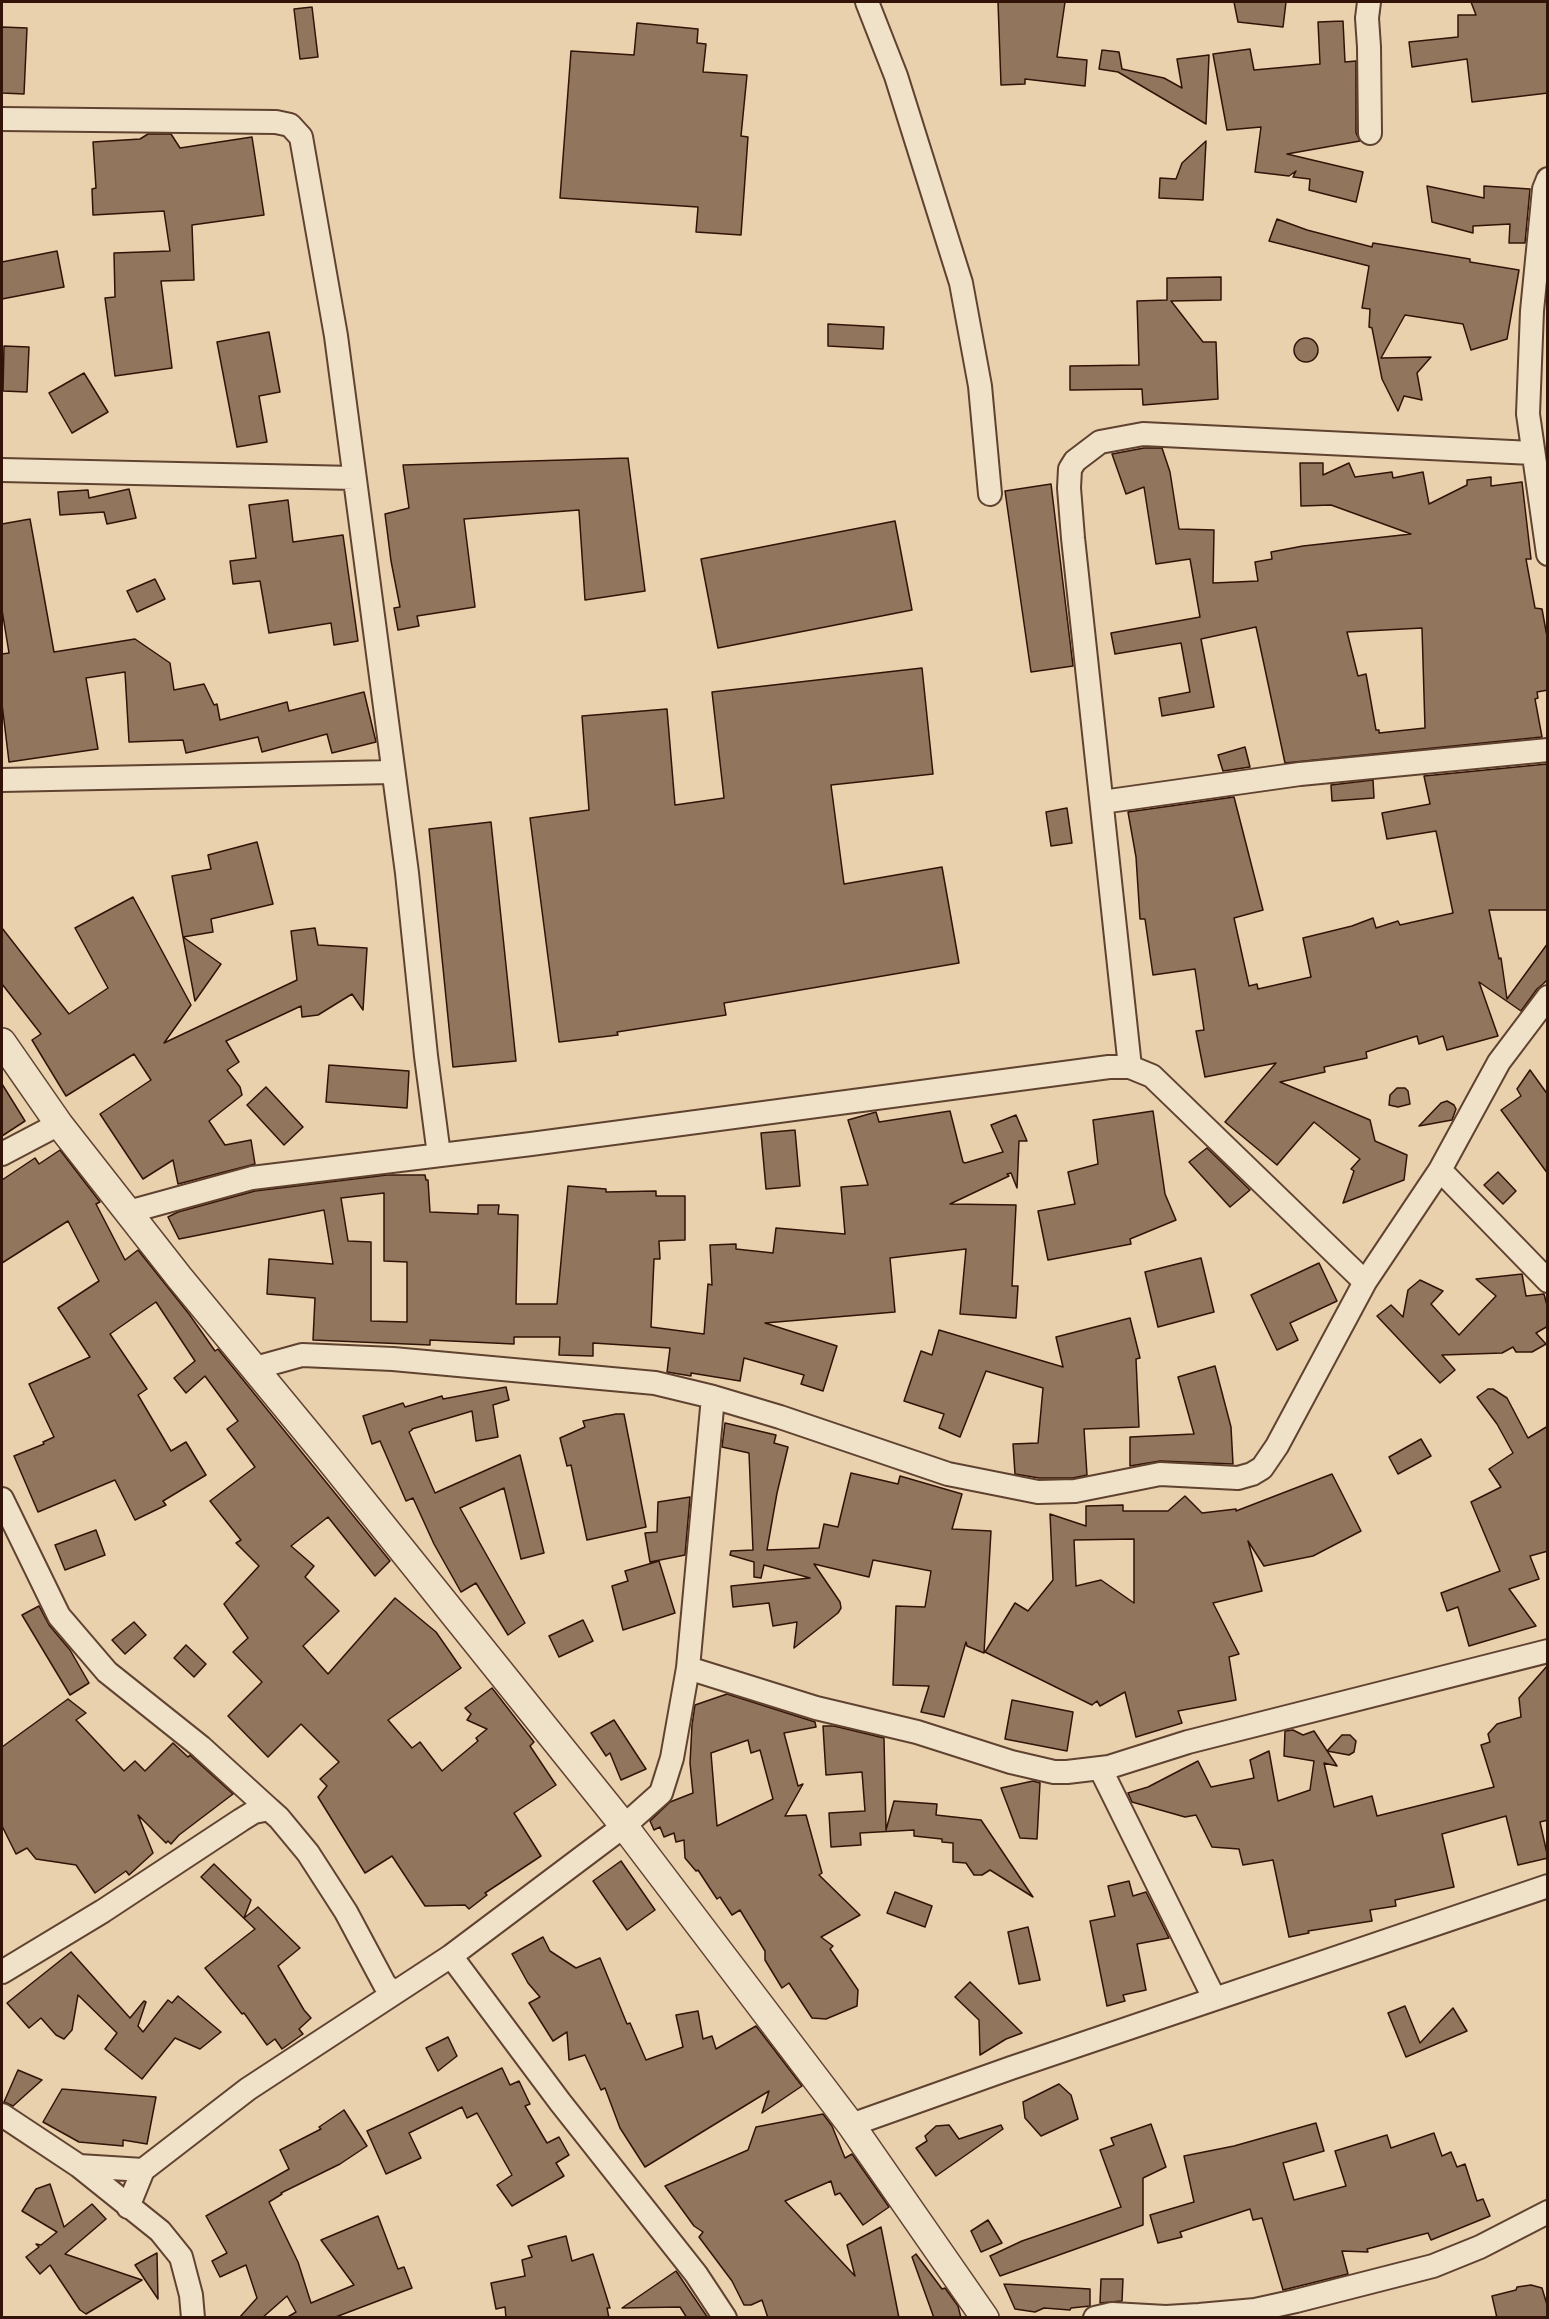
<!DOCTYPE html>
<html>
<head>
<meta charset="utf-8">
<style>
	body { margin:0 }
	#map { position:relative; width:1549px; height:2319px; overflow:hidden; background:#e8d1ac; font-family:"IM FELL French Canon",serif }
	canvas { display:block }
	.frame { position:absolute; inset:0; border:3px solid #331307; pointer-events:none }
</style>
</head>
<body>
<div id="map">
<canvas width="1549" height="2319"></canvas>
<div class="frame"></div>
</div>
<script>
const c = document.querySelector('canvas').getContext('2d');
c.lineJoin = 'round';
function fillPath(path, color) {
  c.fillStyle = color;
  c.fill(path, 'evenodd');
}
function toPath(rows) {
  const path = new Path2D();
  for (const r of rows) {
    if (r.length === 3) {
      path.moveTo(r[0] + r[2], r[1]);
      path.arc(r[0], r[1], r[2], 0, 2 * Math.PI);
      continue;
    }
    path.moveTo(r[0], r[1]);
    for (let i = 2; i < r.length; i += 2) path.lineTo(r[i], r[i + 1]);
  }
  return path;
}
function strokePath(path, color, width, dash) {
  c.strokeStyle = color;
  c.lineWidth = width;
  c.lineCap = dash ? 'butt' : 'round';
  c.setLineDash(dash || []);
  c.stroke(path);
}
const building = toPath([
	[998,2,1065,2,1057,57,1087,60,1085,86,1025,79,1025,84,1001,85,998,2],
	[1234,2,1286,2,1283,27,1238,22,1234,2],
	[1471,2,1548,2,1548,93,1472,102,1467,59,1412,67,1409,42,1458,37,1458,15,1476,15,1471,2],
	[312,7,318,57,300,59,294,9,312,7],
	[1343,21,1345,62,1356,61,1356,133,1360,141,1287,154,1363,172,1356,202,1309,190,1310,179,1293,177,1296,171,1289,176,1255,172,1261,127,1227,130,1213,54,1250,49,1254,70,1320,64,1318,22,1343,21],
	[637,23,698,29,697,43,706,44,703,72,747,75,741,136,748,137,741,235,696,232,698,207,560,198,571,51,634,55,637,23],
	[2,27,27,28,24,94,2,93,2,27],
	[1102,50,1119,52,1122,69,1164,78,1182,88,1177,59,1209,55,1206,124,1118,72,1099,69,1102,50],
	[148,134,171,134,180,148,252,137,264,215,192,225,194,280,161,281,172,368,115,376,105,298,115,297,114,253,170,251,164,211,93,215,92,189,96,188,93,142,140,139,148,134],
	[1206,141,1203,200,1159,198,1160,178,1176,179,1182,163,1206,141],
	[1427,186,1484,198,1484,186,1530,189,1525,243,1509,243,1510,224,1473,226,1473,233,1432,222,1427,186],
	[1277,219,1307,230,1372,247,1373,243,1470,259,1470,262,1519,270,1507,339,1471,350,1463,324,1405,315,1381,358,1431,357,1417,373,1422,400,1404,396,1398,411,1382,379,1372,328,1369,327,1370,309,1362,308,1369,266,1269,241,1277,219],
	[57,251,64,287,2,299,2,262,57,251],
	[1221,277,1221,300,1171,301,1203,342,1216,342,1218,399,1143,405,1142,389,1070,390,1070,366,1139,365,1137,301,1167,300,1167,278,1221,277],
	[828,324,884,327,883,349,828,346,828,324],
	[269,332,280,392,259,396,267,442,237,447,217,342,269,332],
	[1306,350,12],
	[4,346,29,347,27,392,3,391,4,346],
	[84,373,108,412,72,433,49,393,84,373],
	[1144,448,1162,448,1170,472,1179,529,1214,530,1213,583,1258,581,1255,562,1272,559,1271,552,1303,546,1411,534,1331,505,1301,506,1300,463,1323,463,1323,475,1349,463,1355,477,1392,472,1393,478,1423,472,1429,504,1467,485,1467,480,1491,477,1491,486,1522,482,1531,559,1526,559,1535,608,1542,609,1548,642,1548,690,1537,692,1538,698,1535,699,1542,737,1285,763,1256,627,1201,639,1214,707,1162,716,1159,698,1190,692,1181,643,1115,654,1111,633,1200,617,1190,559,1156,564,1144,487,1126,494,1112,454,1144,448],
	[1422,628,1425,728,1379,733,1379,730,1376,730,1366,674,1358,676,1347,632,1422,628],
	[628,458,645,591,585,600,579,510,464,519,475,607,417,616,419,626,398,630,394,608,400,607,391,561,385,514,409,508,403,465,628,458],
	[1051,484,1073,666,1031,672,1005,491,1051,484],
	[129,489,136,518,107,524,104,512,60,515,58,492,88,490,89,498,129,489],
	[288,500,293,542,343,535,358,641,334,645,331,623,269,633,260,581,233,584,230,561,256,558,249,505,288,500],
	[30,519,54,652,135,639,170,663,174,690,204,684,214,705,217,704,220,720,287,702,289,711,364,692,376,742,332,753,327,734,262,752,258,737,186,753,183,740,129,742,125,672,86,678,98,749,9,762,2,704,2,654,9,653,2,610,2,524,30,519],
	[895,521,912,610,718,648,701,559,895,521],
	[155,579,165,599,137,612,127,591,155,579],
	[922,668,933,774,831,785,844,884,942,867,959,963,724,1003,726,1015,617,1032,618,1035,559,1042,530,818,589,810,582,716,667,709,675,805,724,798,712,692,922,668],
	[1245,747,1250,767,1223,771,1218,755,1245,747],
	[1547,764,1548,910,1489,910,1499,959,1501,958,1507,999,1548,943,1548,979,1543,984,1537,989,1521,1011,1479,982,1498,1036,1447,1050,1443,1036,1419,1044,1417,1036,1366,1052,1367,1058,1324,1067,1325,1072,1280,1082,1370,1120,1375,1141,1407,1155,1404,1180,1343,1203,1354,1171,1351,1169,1360,1159,1314,1122,1277,1165,1225,1122,1276,1063,1205,1077,1196,1031,1204,1030,1195,969,1153,975,1145,919,1140,919,1136,857,1128,812,1234,797,1263,910,1234,918,1249,986,1257,984,1258,989,1311,977,1303,938,1352,926,1373,918,1376,928,1398,921,1400,925,1453,913,1436,831,1387,839,1382,813,1430,804,1424,776,1547,764],
	[1373,780,1374,798,1332,801,1331,785,1373,780],
	[1067,808,1072,843,1051,846,1046,812,1067,808],
	[491,822,516,1061,453,1067,429,829,491,822],
	[257,842,273,904,211,919,213,932,183,937,172,876,211,869,208,855,257,842],
	[133,897,191,1005,164,1043,297,980,291,931,315,928,318,945,367,948,363,1010,352,994,318,1015,302,1017,301,1006,226,1041,239,1062,227,1070,240,1087,242,1095,209,1121,225,1145,251,1140,255,1164,178,1184,173,1160,143,1179,100,1114,151,1080,134,1054,66,1096,32,1040,41,1034,2,984,2,928,69,1014,108,988,75,928,133,897],
	[183,937,221,964,195,1001,183,937],
	[329,1065,409,1071,407,1108,326,1102,329,1065],
	[1530,1070,1548,1095,1548,1174,1501,1110,1521,1096,1517,1089,1530,1070],
	[2,1084,25,1121,2,1136,2,1084],
	[266,1087,303,1127,284,1145,247,1105,266,1087],
	[1397,1088,1405,1088,1408,1091,1410,1104,1398,1107,1389,1105,1390,1095,1397,1088],
	[1447,1101,1454,1105,1456,1109,1452,1120,1419,1126,1441,1103,1447,1101],
	[950,1111,963,1162,965,1163,1003,1152,991,1125,1016,1115,1027,1141,1019,1141,1017,1188,1011,1173,1007,1174,1009,1176,950,1204,1016,1205,1012,1286,1018,1286,1016,1318,960,1314,966,1249,890,1258,895,1312,765,1323,837,1346,823,1391,801,1384,804,1375,744,1358,740,1381,691,1373,691,1376,667,1372,670,1348,593,1343,593,1356,559,1355,560,1337,514,1337,514,1344,430,1340,430,1345,313,1340,315,1298,267,1294,269,1259,333,1264,324,1210,179,1239,168,1217,178,1212,255,1191,387,1175,425,1175,426,1180,428,1180,430,1212,478,1214,478,1205,499,1205,498,1214,518,1215,516,1304,557,1304,568,1186,606,1189,606,1192,656,1191,656,1196,685,1196,685,1240,659,1241,660,1259,654,1259,651,1327,704,1334,708,1284,712,1285,710,1245,736,1244,736,1249,773,1253,776,1228,845,1234,841,1187,868,1185,848,1120,876,1112,879,1122,950,1111],
	[384,1193,384,1261,407,1262,407,1322,371,1321,371,1242,348,1241,341,1198,384,1193],
	[1153,1111,1165,1194,1176,1220,1130,1239,1131,1244,1048,1260,1038,1211,1075,1204,1068,1172,1098,1164,1093,1120,1153,1111],
	[795,1130,800,1186,766,1189,761,1133,795,1130],
	[1207,1148,1250,1190,1230,1207,1189,1162,1207,1148],
	[60,1150,100,1202,96,1204,125,1260,138,1250,189,1314,215,1351,218,1349,390,1561,375,1576,328,1517,291,1546,314,1566,305,1577,339,1611,303,1646,328,1674,395,1598,436,1632,461,1668,388,1720,412,1748,420,1742,442,1771,478,1741,476,1738,487,1729,467,1720,471,1714,465,1708,492,1688,534,1742,530,1746,556,1785,514,1813,541,1856,485,1893,487,1895,469,1909,465,1905,425,1906,392,1856,365,1873,318,1797,327,1786,320,1779,339,1762,301,1724,268,1757,228,1716,262,1682,233,1652,248,1638,224,1604,259,1566,236,1543,241,1540,210,1501,255,1467,227,1429,238,1421,205,1376,186,1393,174,1378,195,1361,156,1302,110,1334,147,1389,138,1395,171,1451,186,1442,206,1475,163,1501,166,1505,135,1520,115,1480,38,1512,14,1456,44,1444,43,1442,54,1437,29,1384,90,1357,58,1308,99,1281,68,1221,2,1263,2,1180,35,1158,39,1164,60,1150],
	[1498,1172,1516,1191,1503,1204,1484,1185,1498,1172],
	[1201,1258,1214,1312,1158,1327,1145,1272,1201,1258],
	[1319,1263,1337,1301,1290,1323,1298,1340,1277,1350,1251,1295,1319,1263],
	[1522,1274,1526,1296,1544,1294,1548,1309,1548,1326,1536,1333,1546,1344,1532,1352,1516,1352,1513,1347,1502,1353,1442,1355,1455,1370,1440,1383,1377,1316,1391,1305,1403,1317,1408,1290,1420,1280,1443,1291,1431,1304,1459,1335,1496,1296,1476,1279,1522,1274],
	[1130,1318,1140,1358,1136,1359,1139,1427,1084,1429,1087,1475,1073,1478,1039,1478,1015,1474,1013,1444,1038,1443,1043,1388,986,1371,960,1437,939,1428,944,1414,904,1401,921,1351,932,1355,939,1330,1063,1367,1056,1337,1130,1318],
	[1215,1366,1231,1427,1233,1464,1160,1461,1130,1466,1130,1437,1194,1434,1178,1377,1215,1366],
	[506,1387,509,1400,493,1405,498,1437,476,1441,472,1411,412,1429,412,1430,409,1432,435,1493,520,1455,544,1553,521,1559,504,1488,460,1508,525,1623,508,1635,476,1583,461,1592,434,1544,413,1498,406,1501,380,1441,372,1444,363,1416,403,1403,405,1407,442,1396,443,1399,506,1387],
	[1488,1389,1493,1389,1507,1398,1528,1438,1548,1426,1548,1551,1530,1556,1539,1579,1509,1589,1536,1626,1469,1646,1458,1607,1447,1611,1441,1593,1500,1571,1471,1502,1501,1487,1489,1469,1513,1453,1497,1424,1477,1397,1488,1389],
	[616,1414,624,1414,646,1527,587,1540,571,1465,567,1466,560,1438,585,1427,583,1421,616,1414],
	[725,1423,776,1435,774,1443,788,1447,777,1493,767,1550,819,1548,824,1524,838,1527,851,1473,898,1484,900,1476,962,1494,952,1529,991,1531,984,1653,967,1646,966,1642,944,1717,921,1712,929,1686,893,1685,896,1606,925,1607,931,1571,873,1560,869,1577,814,1564,840,1602,841,1608,838,1613,794,1648,797,1622,773,1626,769,1603,733,1607,731,1586,810,1578,764,1565,761,1578,754,1577,754,1562,730,1555,731,1551,753,1550,749,1453,722,1447,725,1423],
	[1421,1439,1431,1456,1398,1474,1389,1457,1421,1439],
	[1332,1474,1361,1531,1313,1556,1264,1566,1248,1541,1262,1591,1213,1603,1239,1654,1229,1657,1236,1700,1178,1711,1182,1723,1136,1737,1125,1692,1100,1706,1097,1701,1092,1705,985,1652,1015,1603,1028,1611,1053,1580,1050,1514,1086,1526,1086,1506,1123,1505,1123,1511,1168,1511,1185,1496,1202,1513,1236,1509,1236,1511,1332,1474],
	[1134,1539,1134,1603,1101,1580,1076,1586,1074,1540,1134,1539],
	[690,1497,685,1555,650,1562,645,1533,657,1532,658,1502,690,1497],
	[96,1530,105,1555,65,1570,55,1545,96,1530],
	[659,1561,675,1613,623,1630,612,1586,628,1581,625,1571,659,1561],
	[39,1606,49,1625,70,1650,89,1683,70,1695,22,1615,39,1606],
	[583,1620,593,1641,559,1657,549,1636,583,1620],
	[134,1622,146,1635,125,1654,112,1640,134,1622],
	[186,1645,206,1664,194,1677,174,1658,186,1645],
	[1548,1665,1548,1820,1540,1822,1548,1858,1518,1865,1506,1816,1442,1834,1454,1887,1395,1900,1396,1906,1370,1910,1372,1921,1308,1931,1309,1933,1289,1937,1273,1860,1243,1865,1239,1849,1212,1847,1196,1815,1185,1817,1132,1802,1128,1793,1148,1787,1198,1761,1211,1787,1254,1778,1250,1760,1269,1751,1278,1801,1310,1790,1314,1761,1284,1756,1285,1731,1293,1730,1303,1735,1314,1731,1337,1766,1324,1763,1334,1807,1372,1796,1377,1816,1494,1787,1481,1745,1490,1742,1488,1734,1497,1724,1521,1717,1519,1698,1548,1665],
	[727,1694,815,1722,816,1727,784,1733,798,1786,803,1784,785,1816,806,1815,822,1873,819,1875,860,1915,821,1937,833,1946,830,1949,858,1990,857,2006,826,2019,812,2018,789,1983,782,1988,765,1960,765,1951,740,1910,732,1915,720,1897,717,1899,698,1870,696,1871,685,1858,684,1840,676,1842,674,1833,664,1837,660,1827,654,1830,650,1821,670,1802,693,1793,690,1763,692,1725,695,1705,727,1694],
	[748,1740,751,1753,760,1750,773,1799,717,1826,711,1753,748,1740],
	[68,1699,86,1713,76,1720,124,1771,135,1761,145,1771,173,1743,188,1757,190,1755,192,1757,233,1794,179,1835,171,1844,168,1841,166,1843,138,1815,153,1853,129,1875,126,1871,95,1893,76,1865,36,1859,27,1848,16,1854,2,1826,2,1747,68,1699],
	[1012,1700,1073,1712,1067,1751,1005,1739,1012,1700],
	[614,1720,646,1769,621,1780,610,1753,606,1756,591,1733,614,1720],
	[823,1726,834,1726,884,1738,886,1830,894,1801,937,1804,936,1815,981,1820,1033,1897,990,1870,982,1875,974,1875,966,1863,953,1862,953,1843,942,1842,942,1839,914,1836,914,1830,860,1833,861,1845,831,1847,829,1813,865,1811,862,1772,826,1775,823,1726],
	[1342,1735,1350,1735,1356,1741,1354,1752,1349,1755,1327,1751,1342,1735],
	[1033,1781,1040,1783,1037,1839,1020,1838,1001,1788,1033,1781],
	[621,1861,655,1910,627,1930,593,1881,621,1861],
	[214,1864,251,1900,244,1918,258,1907,300,1948,278,1966,304,2010,311,2018,299,2029,303,2034,282,2049,275,2039,267,2045,244,2013,242,2014,205,1968,255,1929,201,1877,214,1864],
	[1129,1881,1133,1896,1146,1892,1169,1938,1137,1944,1146,1990,1123,1995,1125,2001,1107,2006,1090,1921,1115,1916,1108,1886,1129,1881],
	[895,1892,932,1906,925,1927,887,1913,895,1892],
	[1028,1927,1040,1980,1019,1984,1008,1932,1028,1927],
	[543,1937,550,1951,576,1968,600,1958,627,2024,630,2023,646,2060,683,2047,676,2015,698,2011,703,2039,712,2036,716,2049,756,2026,802,2086,762,2113,769,2091,645,2167,620,2128,605,2088,601,2090,585,2055,569,2060,567,2032,553,2041,529,2003,540,1997,528,1983,512,1954,543,1937],
	[71,1952,130,2018,144,2001,146,2002,138,2026,143,2032,168,2000,172,2003,178,1996,221,2032,200,2049,175,2038,142,2079,105,2049,117,2033,78,1995,72,2030,64,2039,56,2035,41,2018,29,2028,7,2003,71,1952],
	[970,1982,1022,2033,1006,2039,980,2055,979,2020,955,1997,970,1982],
	[1405,2006,1420,2043,1453,2008,1467,2031,1406,2057,1388,2013,1405,2006],
	[448,2037,457,2056,438,2071,426,2048,448,2037],
	[502,2068,510,2085,519,2081,530,2104,525,2106,547,2143,559,2137,569,2155,556,2163,564,2176,512,2206,497,2185,512,2175,477,2113,467,2118,462,2107,409,2133,421,2158,386,2174,367,2131,502,2068],
	[18,2070,42,2080,13,2106,4,2102,18,2070],
	[1059,2084,1071,2095,1078,2119,1041,2136,1025,2118,1023,2102,1059,2084],
	[62,2089,156,2097,147,2144,123,2140,123,2146,79,2142,43,2122,62,2089],
	[344,2110,367,2146,340,2164,281,2193,282,2194,269,2202,298,2262,311,2303,354,2285,321,2240,378,2216,398,2269,404,2267,412,2288,333,2318,286,2318,296,2312,287,2296,262,2318,239,2318,257,2298,246,2265,220,2277,212,2261,227,2253,206,2216,289,2169,280,2150,321,2129,319,2127,344,2110],
	[823,2114,832,2126,845,2158,852,2154,889,2207,863,2225,840,2193,835,2195,831,2181,785,2201,855,2276,847,2245,881,2227,899,2318,768,2318,762,2300,751,2305,744,2305,732,2281,699,2237,703,2232,694,2226,665,2186,748,2150,756,2127,823,2114],
	[1316,2123,1324,2151,1283,2163,1294,2200,1346,2186,1335,2151,1387,2135,1391,2148,1434,2133,1442,2156,1451,2152,1457,2167,1465,2164,1477,2201,1483,2199,1490,2216,1431,2240,1428,2233,1367,2249,1368,2252,1342,2251,1348,2274,1283,2290,1262,2218,1253,2220,1250,2209,1180,2232,1182,2237,1158,2243,1150,2215,1194,2202,1184,2156,1234,2146,1316,2123],
	[1151,2124,1166,2167,1143,2178,1143,2225,1000,2276,990,2256,1022,2241,1121,2207,1100,2150,1114,2145,1111,2138,1151,2124],
	[949,2125,959,2139,1001,2125,1003,2129,936,2176,916,2148,927,2141,925,2136,936,2126,949,2125],
	[50,2184,64,2227,92,2204,106,2219,65,2254,142,2280,86,2314,80,2310,50,2265,40,2274,26,2257,39,2247,36,2244,41,2245,57,2232,22,2211,36,2189,50,2184],
	[988,2220,1002,2243,981,2252,971,2231,988,2220],
	[566,2236,572,2261,593,2254,610,2308,607,2308,609,2318,506,2318,505,2307,496,2309,491,2283,525,2276,522,2260,532,2257,528,2246,566,2236],
	[157,2253,158,2299,135,2265,157,2253],
	[916,2254,942,2289,945,2288,958,2306,961,2318,934,2318,912,2257,916,2254],
	[676,2271,708,2318,687,2318,680,2307,622,2308,676,2271],
	[1101,2279,1123,2279,1122,2301,1100,2303,1101,2279],
	[1004,2284,1090,2289,1090,2306,1071,2308,1070,2310,1044,2308,1035,2312,1015,2309,1004,2284],
	[1531,2285,1542,2288,1548,2308,1548,2318,1497,2318,1492,2296,1516,2290,1517,2287,1531,2285]
]);
const minor = toPath([
	[867,2,896,76,961,283,980,386,990,494],
	[1369,2,1367,18,1369,47,1370,133],
	[2,119,276,122,290,125,301,137,336,336,407,873,426,1056,439,1155],
	[1548,179,1544,189,1532,311,1528,414,1548,554],
	[2,470,354,478],
	[2,780,393,772],
	[1102,802,1300,774,1548,750],
	[1130,1067,1073,538,1069,488,1070,469,1075,461,1100,442,1143,434,1532,453],
	[2,1154,59,1124],
	[1440,1170,1548,1281],
	[128,1212,252,1178,531,1144,1109,1067,1130,1067,1152,1076,1365,1282],
	[255,1368,302,1355,393,1359,655,1383,713,1397,780,1417,948,1474,1038,1492,1075,1491,1160,1474,1238,1478,1252,1474,1262,1468,1277,1446,1365,1282,1440,1170,1499,1062,1548,997],
	[2,1499,59,1616,107,1672,201,1747,269,1809],
	[688,1668,816,1708,917,1732,1011,1762,1054,1772,1067,1772,1109,1767,1188,1742,1548,1651],
	[1100,1768,1214,1998],
	[451,1956,560,2102,696,2274,725,2318],
	[2,1972,103,1911,241,1820,254,1812,269,1809,279,1818,308,1853,346,1912,385,1985,394,1992],
	[2,2115,79,2166,160,2231,181,2257,191,2295,193,2318],
	[851,2125,1011,2068,1548,1886],
	[79,2166,143,2170],
	[128,2207,143,2170,248,2089,451,1956,624,1826,661,1793,672,1758,688,1668,713,1397],
	[1095,2318,1112,2314,1166,2317,1199,2315,1255,2310,1296,2301,1433,2266,1480,2247,1548,2212]
]);
const tertiary = toPath([
	[2,1042,59,1124,179,1277,325,1454,624,1826,851,2125,985,2318]
]);
fillPath(building, '#91765d');
strokePath(building, '#331307', 1.5);
strokePath(minor, '#604230', 26);
strokePath(tertiary, '#604230', 30);
strokePath(minor, '#f0e1c9', 22);
strokePath(tertiary, '#f0e1c9', 27);
</script>
</body>
</html>
